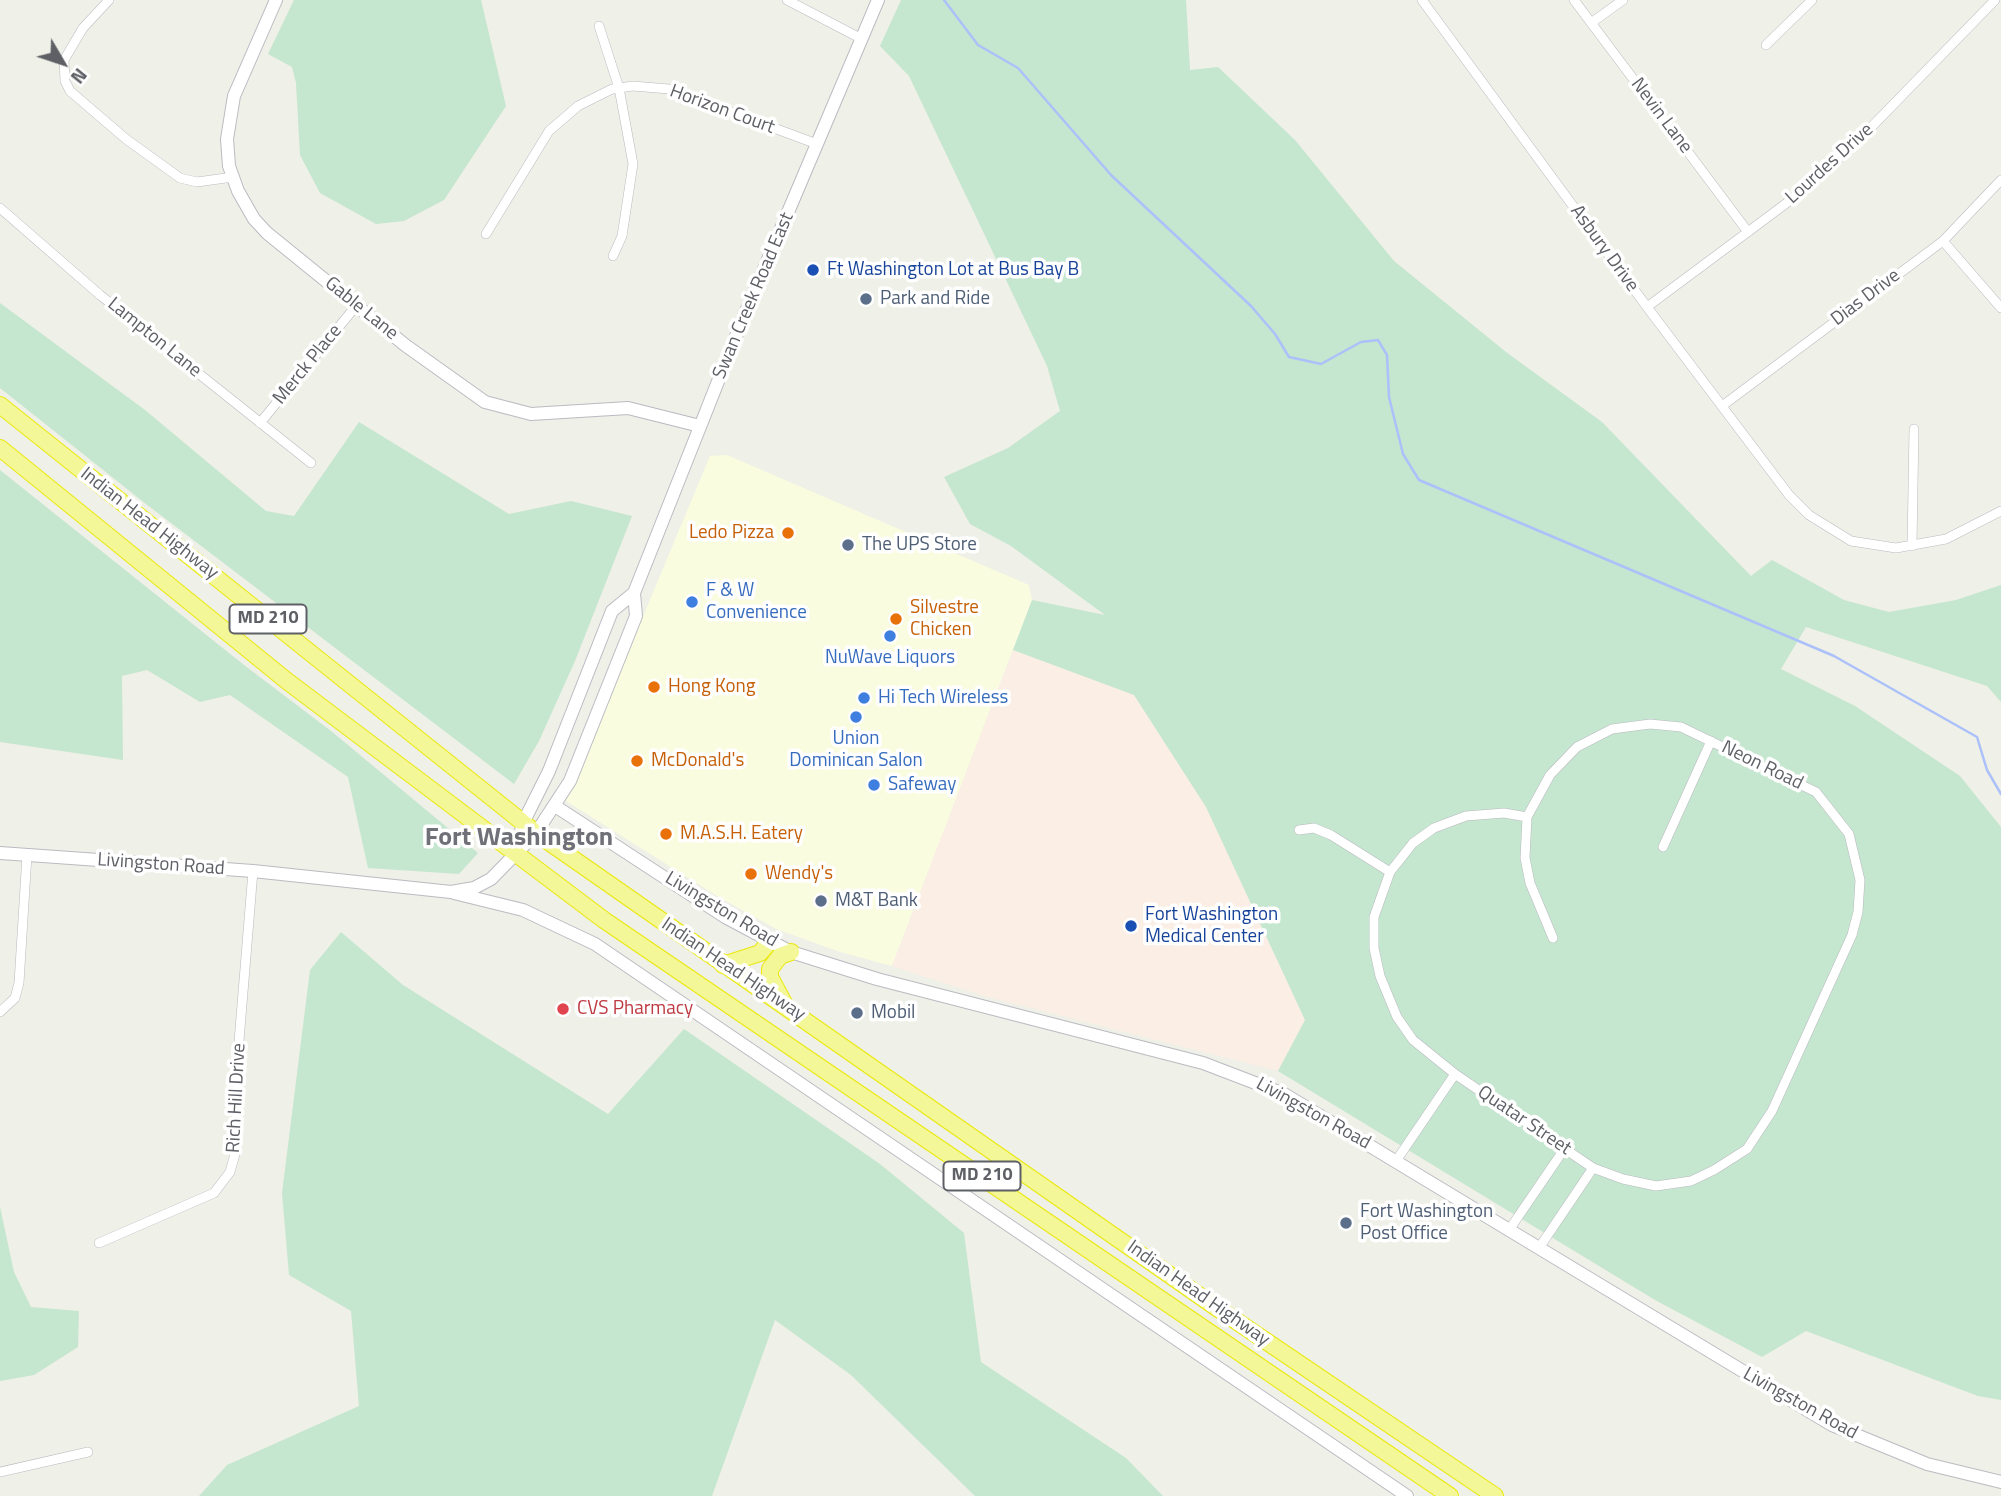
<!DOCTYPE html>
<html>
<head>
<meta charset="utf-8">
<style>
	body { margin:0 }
	#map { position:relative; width:2001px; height:1496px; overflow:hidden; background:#eff0e7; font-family:"Titillium Web",sans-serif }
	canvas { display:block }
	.north { position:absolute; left:28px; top:28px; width:70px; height:70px; -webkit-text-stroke:5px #fff; paint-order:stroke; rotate:129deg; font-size:19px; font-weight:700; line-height:28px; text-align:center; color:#5e6066 }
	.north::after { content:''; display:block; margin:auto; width:24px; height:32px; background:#5e6066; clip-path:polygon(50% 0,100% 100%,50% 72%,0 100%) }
</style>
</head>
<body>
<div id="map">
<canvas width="2001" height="1496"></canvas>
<div class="north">N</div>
</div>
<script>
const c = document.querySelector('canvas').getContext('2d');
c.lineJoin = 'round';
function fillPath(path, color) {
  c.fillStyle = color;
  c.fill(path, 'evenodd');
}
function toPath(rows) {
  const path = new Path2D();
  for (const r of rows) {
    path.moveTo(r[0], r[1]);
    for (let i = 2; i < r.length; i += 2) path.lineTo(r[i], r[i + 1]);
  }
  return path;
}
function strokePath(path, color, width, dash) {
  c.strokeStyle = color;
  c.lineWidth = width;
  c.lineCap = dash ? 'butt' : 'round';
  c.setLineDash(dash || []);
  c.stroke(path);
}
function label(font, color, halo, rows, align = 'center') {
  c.font = font + ' "Titillium Web",sans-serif';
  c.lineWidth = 7;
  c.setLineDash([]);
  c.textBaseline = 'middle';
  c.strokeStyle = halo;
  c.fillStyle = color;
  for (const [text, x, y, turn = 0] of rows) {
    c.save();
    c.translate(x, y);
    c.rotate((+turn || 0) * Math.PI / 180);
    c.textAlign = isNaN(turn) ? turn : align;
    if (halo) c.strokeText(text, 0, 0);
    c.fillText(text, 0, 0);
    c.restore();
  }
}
const commercial = toPath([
	[727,455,1029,585,1032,600,892,966,840,952,776,929,717,896,566,801,710,456]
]);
const medical = toPath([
	[1013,650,1134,695,1206,807,1305,1020,1278,1071,988,997,892,966]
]);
const green = toPath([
	[294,0,481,0,506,106,444,200,404,221,376,224,320,193,300,155,296,83,292,67,268,54],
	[901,0,1186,0,1190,70,1218,67,1295,140,1394,261,1506,352,1602,422,1751,576,1772,560,1844,600,1889,612,1956,600,2001,585,2001,702,1987,686,1806,627,1781,669,1855,706,1960,776,2001,827,2001,1400,1978,1396,1806,1331,1762,1357,1655,1300,1278,1071,1305,1020,1206,807,1134,695,1013,650,1032,600,1105,615,1011,546,970,524,944,477,1008,448,1060,411,1047,366,909,76,880,46],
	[0,303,145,410,266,511,294,516,359,422,509,514,571,501,632,516,575,661,539,741,514,784,146,504,0,388],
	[0,470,244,665,331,731,478,853,459,874,368,868,348,777,230,695,200,702,147,670,122,676,123,760,0,742],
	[341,932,403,985,608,1114,684,1029,880,1164,964,1233,981,1362,1126,1458,1163,1496,975,1496,851,1375,775,1320,712,1496,199,1496,227,1465,359,1406,351,1311,289,1275,282,1193,310,970],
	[0,1207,14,1272,31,1307,79,1311,78,1347,34,1375,0,1381]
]);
const stream = toPath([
	[944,0,978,45,1018,68,1111,175,1251,306,1275,334,1289,357,1321,364,1361,342,1378,340,1387,355,1389,397,1403,454,1419,480,1834,656,1977,737,1987,770,2001,794]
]);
const street = toPath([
	[109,0,83,28,64,60,65,81,70,91,126,139,180,178,197,182,233,177],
	[787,0,860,38],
	[1422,0,1647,307,1789,495,1809,515,1851,541,1896,548,1946,539,2001,511],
	[1574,0,1748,232],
	[1591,23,1623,0],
	[599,26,619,88,633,164,622,236,613,256],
	[1766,45,1812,0],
	[0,208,100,295,311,463],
	[486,234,549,131,578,106,612,89,633,86,669,89,817,144],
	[1943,241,2001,308],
	[1647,307,1788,202,1851,148,1995,0],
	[1722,406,1943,241,2001,180],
	[260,423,356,306],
	[1912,546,1914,429],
	[1527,817,1504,813,1466,816,1434,828,1413,843,1390,872,1374,917,1374,948,1380,976,1397,1017,1413,1040,1455,1074,1593,1168,1623,1179,1656,1186,1691,1181,1714,1170,1747,1149,1772,1111,1852,935,1858,912,1860,880,1849,834,1816,792,1681,727,1650,724,1612,729,1577,747,1550,775,1527,817,1525,858,1530,883,1553,938],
	[1299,830,1314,828,1331,835,1390,872],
	[1663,847,1711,741],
	[0,1012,15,998,19,983,27,855],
	[1396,1161,1455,1074],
	[1509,1230,1565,1148],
	[99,1243,214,1193,230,1172,235,1154,239,1041,253,871],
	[1539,1248,1593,1168],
	[0,1472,88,1452]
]);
const secondary = toPath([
	[276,0,234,96,227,139,229,166,238,191,254,219,267,233,405,345,485,402,531,414,628,408,700,426],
	[555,806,725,917,791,952,877,979,1203,1063,1284,1094,1832,1425,1927,1464,2001,1482],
	[516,852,523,823,549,771,612,611,634,593],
	[0,853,253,871,451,892,474,888,491,879,536,833,570,781,636,616,634,593,744,316,878,0],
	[454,893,523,910,595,944,1407,1496]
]);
const highway = toPath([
	[0,405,536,833,1217,1308,1495,1496],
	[0,448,287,681,604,920,1450,1496],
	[723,965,760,953,770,941],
	[785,1005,770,977,770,969,780,956,791,952]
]);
const markers = [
	[813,270,7,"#1a4fb4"],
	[866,299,7,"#5c6f8a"],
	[788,533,7,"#e8710a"],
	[848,545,7,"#5c6f8a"],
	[692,602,7,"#3f7fe0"],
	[896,619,7,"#e8710a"],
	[890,636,7,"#3f7fe0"],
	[654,687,7,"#e8710a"],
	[864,698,7,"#3f7fe0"],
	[856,717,7,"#3f7fe0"],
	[637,761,7,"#e8710a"],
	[874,785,7,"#3f7fe0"],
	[666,834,7,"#e8710a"],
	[751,874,7,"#e8710a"],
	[821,901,7,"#5c6f8a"],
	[1131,926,7,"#1a4fb4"],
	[563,1009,7,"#e0444e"],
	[857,1013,7,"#5c6f8a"],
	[1346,1223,7,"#5c6f8a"]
];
const shields = [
	[268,619,77],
	[982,1176,77]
];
const shieldNames = [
	["MD 210",268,619],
	["MD 210",982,1176]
];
const streetNames = [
	["Horizon Court",722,110,20],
	["Nevin Lane",1661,116,53],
	["Lourdes Drive",1830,164,-42],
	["Asbury Drive",1604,249,54],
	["Swan Creek Road East",754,296,-67],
	["Dias Drive",1866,298,-37],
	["Gable Lane",361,309,39],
	["Lampton Lane",154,338,39],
	["Merck Place",308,365,-51],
	["Indian Head Highway",149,524,38],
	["Neon Road",1762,766,26],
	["Livingston Road",161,865,4],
	["Livingston Road",721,910,31],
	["Indian Head Highway",733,970,34],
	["Rich Hill Drive",237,1098,-87],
	["Livingston Road",1313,1114,29],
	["Quatar Street",1524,1121,34],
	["Indian Head Highway",1198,1294,35],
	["Livingston Road",1800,1404,29]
];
const transitNames = [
	["Ft Washington Lot at Bus Bay B",827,270],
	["Fort Washington",1145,915],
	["Medical Center",1145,937]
];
const serviceNames = [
	["Park and Ride",880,299],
	["The UPS Store",862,545],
	["M&T Bank",835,901],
	["Mobil",871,1013],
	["Fort Washington",1360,1212],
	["Post Office",1360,1234]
];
const foodNames = [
	["Ledo Pizza",774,533,"right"],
	["Silvestre",910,608],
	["Chicken",910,630],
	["Hong Kong",668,687],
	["McDonald's",651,761],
	["M.A.S.H. Eatery",680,834],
	["Wendy's",765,874]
];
const shopNames = [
	["F & W",706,591],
	["Convenience",706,613],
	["NuWave Liquors",890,658,"center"],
	["Hi Tech Wireless",878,698],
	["Union",856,739,"center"],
	["Dominican Salon",856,761,"center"],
	["Safeway",888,785]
];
const healthNames = [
	["CVS Pharmacy",577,1009]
];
const districtNames = [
	["Fort Washington",519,839]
];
fillPath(commercial, '#fafce0');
fillPath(medical, '#fbeee5');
fillPath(green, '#c5e6cf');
strokePath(stream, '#acc1fa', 2.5);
strokePath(street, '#b9bac0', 10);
strokePath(secondary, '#babbc2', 14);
strokePath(highway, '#eae80d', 18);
strokePath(street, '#fff', 9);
strokePath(secondary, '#fff', 12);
strokePath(highway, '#f3f797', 16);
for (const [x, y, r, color] of markers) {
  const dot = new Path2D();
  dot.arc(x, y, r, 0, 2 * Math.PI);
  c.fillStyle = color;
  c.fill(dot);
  strokePath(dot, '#fff', 2.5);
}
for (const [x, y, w] of shields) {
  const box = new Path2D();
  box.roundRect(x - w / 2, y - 14.5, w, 29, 5);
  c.fillStyle = '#fff';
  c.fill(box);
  strokePath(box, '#5e6066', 2);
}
label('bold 18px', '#5e6066', null, shieldNames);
label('19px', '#5e6066', '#fff', streetNames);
label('19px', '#164399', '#fff', transitNames, 'left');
label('19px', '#4e5e75', '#fff', serviceNames, 'left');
label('19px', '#c56008', '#fff', foodNames, 'left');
label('19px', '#366cbe', '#fff', shopNames, 'left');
label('19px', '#be3a42', '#fff', healthNames, 'left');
label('bold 26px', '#707178', '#fff', districtNames);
</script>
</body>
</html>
